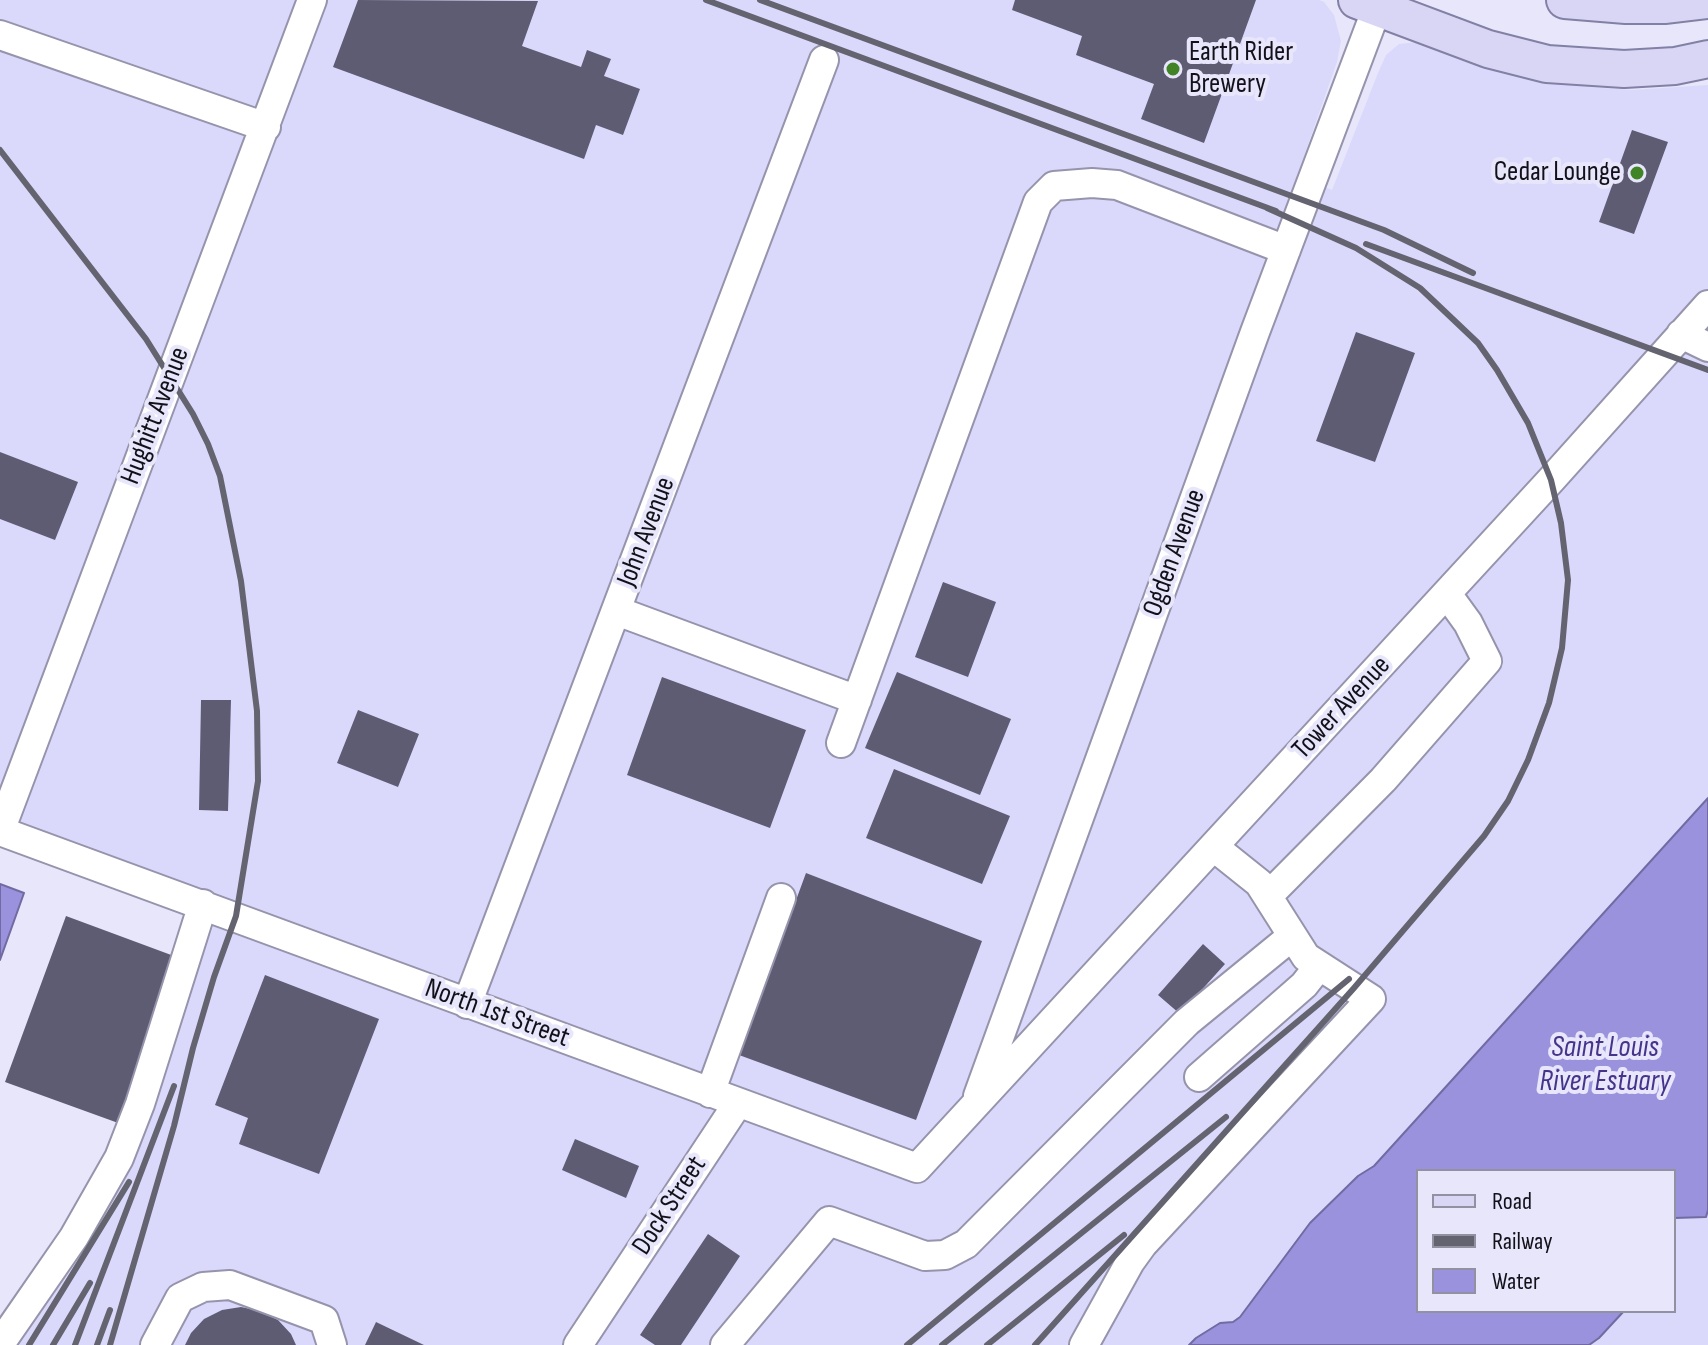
<!DOCTYPE html>
<html>
<head>
<meta charset="utf-8">
<style>
	body { margin:0 }
	#map { position:relative; width:1708px; height:1345px; overflow:hidden; background:#e7e6fb; font-family:"Sofia Sans Condensed",sans-serif }
	canvas { display:block }
	.legend { position:absolute; left:1416px; top:1169px; width:260px; height:144px; box-sizing:border-box; background:#e7e6fb; border:2px solid #9291a1; margin:0; padding:10px 14px; list-style:none; font-size:24px; color:#12111a }
	.legend li { display:flex; align-items:center; gap:16px; height:40px }
	.legend b { width:40px; border:2px solid #9291a1 }
</style>
</head>
<body>
<div id="map">
<canvas width="1708" height="1345"></canvas>
<ul class="legend">
<li><b style="height:10px;background:#d9d6f5"></b>Road</li>
<li><b style="height:10px;background:#646370"></b>Railway</li>
<li><b style="height:22px;background:#9a92dd"></b>Water</li>
</ul>
</div>
<script>
const c = document.querySelector('canvas').getContext('2d');
c.lineJoin = 'round';
function fillPath(path, color) {
  c.fillStyle = color;
  c.fill(path, 'evenodd');
}
function toPath(rows) {
  const path = new Path2D();
  for (const r of rows) {
    path.moveTo(r[0], r[1]);
    for (let i = 2; i < r.length; i += 2) path.lineTo(r[i], r[i + 1]);
  }
  return path;
}
function strokePath(path, color, width, dash) {
  c.strokeStyle = color;
  c.lineWidth = width;
  c.lineCap = dash ? 'butt' : 'round';
  c.setLineDash(dash || []);
  c.stroke(path);
}
function label(font, color, halo, rows, align = 'center') {
  c.font = font + ' "Sofia Sans Condensed",sans-serif';
  c.lineWidth = 8;
  c.setLineDash([]);
  c.textBaseline = 'middle';
  c.strokeStyle = halo;
  c.fillStyle = color;
  for (const [text, x, y, turn = 0] of rows) {
    c.save();
    c.translate(x, y);
    c.rotate((+turn || 0) * Math.PI / 180);
    c.textAlign = isNaN(turn) ? turn : align;
    if (halo) c.strokeText(text, 0, 0);
    c.fillText(text, 0, 0);
    c.restore();
  }
}
const built = toPath([
	[0,0,1319,0,1324,2,1334,15,1341,41,1337,62,1297,176,1332,190,1378,73,1386,55,1399,44,1417,42,1550,80,1590,87,1632,90,1708,85,1708,798,1374,1166,1358,1176,1240,1317,1233,1322,1220,1323,1196,1338,1189,1345,0,1345,0,1318,41,1285,152,1094,219,911,0,831],
	[1708,1210,1708,1345,1589,1345,1624,1311,1674,1311,1674,1218,1705,1217]
]);
const water = toPath([
	[1708,798,1708,1210,1706,1217,1674,1218,1674,1171,1418,1171,1418,1311,1624,1311,1599,1338,1589,1345,1189,1345,1196,1338,1220,1323,1233,1322,1240,1317,1310,1223,1358,1176,1374,1166,1708,798],
	[0,884,24,893,0,960,0,884]
]);
const building = toPath([
	[358,0,538,1,522,46,581,67,587,50,611,59,604,76,640,89,623,135,596,125,584,159,333,67],
	[1015,0,1256,0,1204,143,1141,119,1154,84,1076,55,1082,36,1012,10],
	[1632,130,1668,142,1634,234,1599,222],
	[1356,332,1415,353,1375,462,1316,441],
	[0,452,78,482,55,540,0,519],
	[943,582,996,602,968,677,915,657],
	[897,672,1011,719,980,795,865,748],
	[662,677,806,730,770,828,627,775],
	[201,700,231,700,228,811,199,810],
	[358,710,419,734,398,787,337,763],
	[894,769,1010,816,982,884,866,838],
	[806,873,982,941,916,1120,739,1055],
	[66,916,182,959,121,1124,5,1082],
	[1203,944,1225,964,1180,1014,1158,995],
	[265,975,379,1019,319,1174,239,1144,248,1118,215,1105],
	[575,1139,639,1166,626,1198,562,1170],
	[708,1234,740,1256,681,1345,655,1345,640,1335],
	[241,1307,260,1311,278,1320,291,1334,296,1345,185,1345,191,1333,204,1319,222,1310],
	[376,1322,424,1345,365,1345]
]);
const minor = toPath([
	[0,35,266,127],
	[1681,334,1708,347],
	[617,611,857,700],
	[841,743,1038,202,1054,186,1092,183,1117,185,1286,250],
	[0,831,917,1168,1551,480,1708,305],
	[0,831,312,0],
	[1268,896,1383,780,1487,661,1468,623,1447,594],
	[467,1004,824,60],
	[1199,1077,1304,985,1319,966],
	[710,1093,781,898],
	[978,1096,1255,332,1380,0],
	[0,1344,74,1237,119,1158,140,1104,203,904],
	[155,1345,180,1298,203,1287,230,1285,324,1320,332,1345],
	[578,1345,738,1103],
	[725,1345,829,1221,925,1256,945,1255,966,1244,1187,1022,1291,937],
	[1084,1345,1130,1262,1143,1244,1371,999,1306,957,1259,883,1214,847]
]);
const major = toPath([
	[1357,0,1488,49,1547,64,1624,69,1675,66,1708,59],
	[1565,0,1626,5,1666,5,1707,0]
]);
const rail = toPath([
	[706,0,1276,211],
	[760,0,1384,230,1473,273],
	[0,150,146,339,193,414,208,444,220,476,241,581,257,711,258,781,236,916,214,977,193,1048,174,1126,110,1345],
	[1366,244,1708,370],
	[29,1345,129,1182],
	[53,1345,90,1283],
	[75,1345,174,1086],
	[97,1345,110,1310],
	[907,1345,1349,979],
	[942,1345,1226,1117],
	[987,1345,1124,1235],
	[1035,1345,1354,988,1484,836,1508,801,1528,760,1549,703,1562,648,1568,580,1561,523,1551,480,1528,423,1497,370,1478,343,1420,288,1356,248,1267,208]
]);
const markers = [
	[1173,69,8,"#418426"],
	[1637,173,8,"#418426"]
];
const poiNames = [
	["Earth Rider",1189,53],
	["Brewery",1189,85],
	["Cedar Lounge",1621,173,"right"]
];
const streetNames = [
	["Hughitt Avenue",156,416,-69],
	["John Avenue",647,532,-69],
	["Ogden Avenue",1175,553,-70],
	["Tower Avenue",1342,708,-47],
	["North 1st Street",497,1014,20],
	["Dock Street",670,1206,-57]
];
const waterNames = [
	["Saint Louis",1605,1048],
	["River Estuary",1605,1082]
];
fillPath(built, '#dbd9fb');
fillPath(water, '#9a92dd');
strokePath(water, '#716ba2', 2);
fillPath(building, '#5e5c73');
strokePath(minor, '#9594ac', 32);
strokePath(major, '#8280a4', 40);
strokePath(minor, '#fff', 28);
strokePath(major, '#d9d6f5', 36);
strokePath(rail, '#646370', 6);
for (const [x, y, r, color] of markers) {
  const dot = new Path2D();
  dot.arc(x, y, r, 0, 2 * Math.PI);
  c.fillStyle = color;
  c.fill(dot);
  strokePath(dot, '#e7e6fb', 3);
}
label('28px', '#12111a', '#e7e6fb', poiNames, 'left');
label('28px', '#12111a', '#e7e6fb', streetNames);
label('italic 30px', '#46348b', '#e7e6fb', waterNames);
</script>
</body>
</html>
